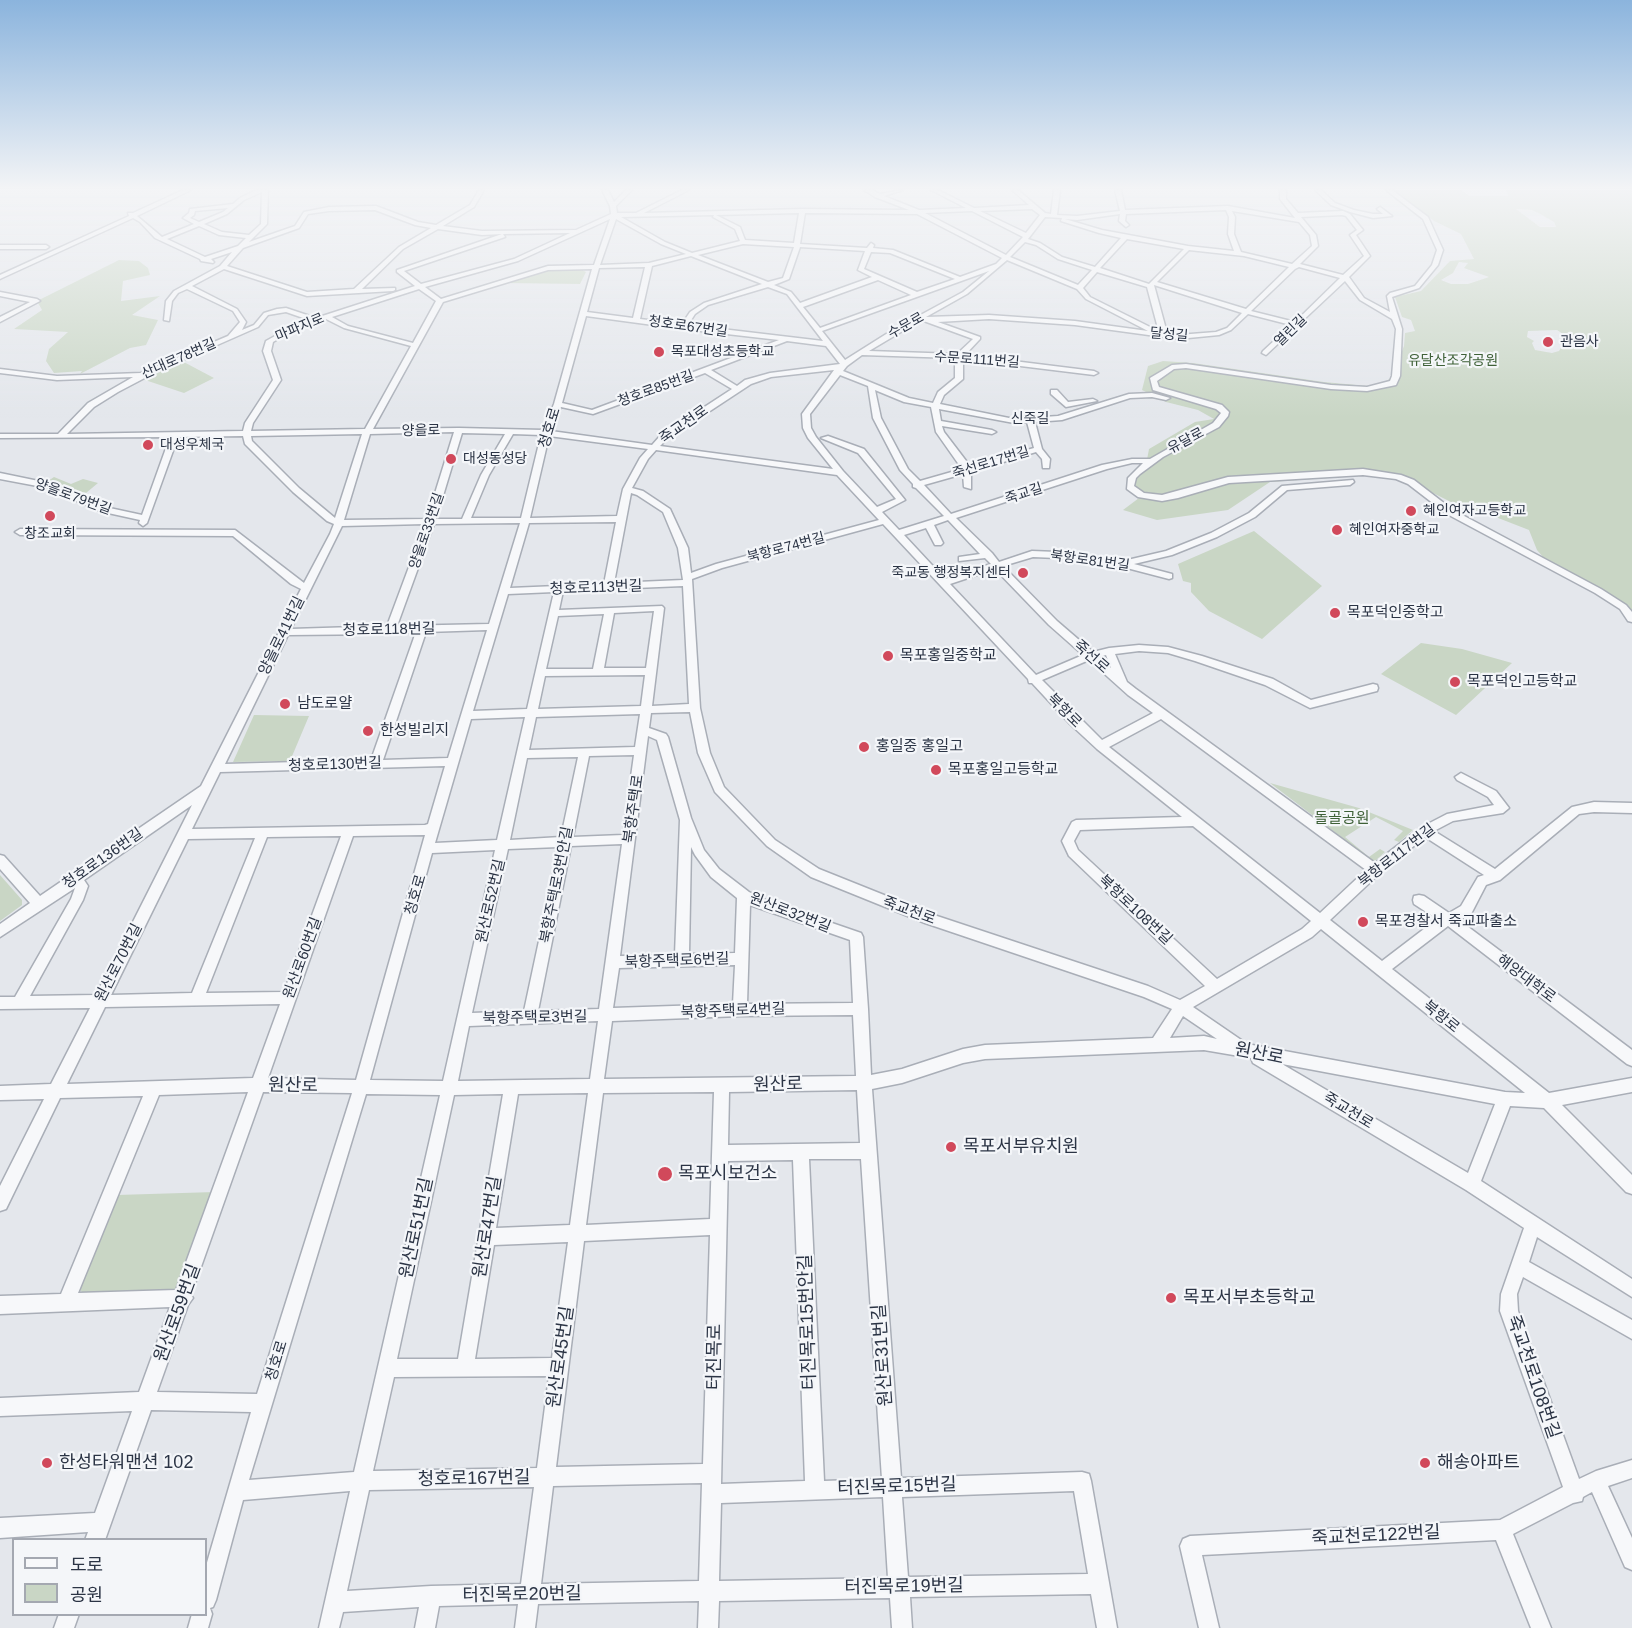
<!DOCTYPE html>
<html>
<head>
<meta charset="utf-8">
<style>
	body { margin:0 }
	#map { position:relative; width:1632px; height:1628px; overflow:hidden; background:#e4e7ec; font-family:Helvetica,"Noto Sans KR",sans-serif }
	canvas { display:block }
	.legend { position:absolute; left:12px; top:1538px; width:195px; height:78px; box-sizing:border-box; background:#f4f6f9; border:2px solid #a4a8b1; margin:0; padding:8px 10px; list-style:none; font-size:18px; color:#2b3445 }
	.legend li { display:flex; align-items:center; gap:12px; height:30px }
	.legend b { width:30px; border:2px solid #a4a8b1 }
</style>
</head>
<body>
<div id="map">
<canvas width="1632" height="1628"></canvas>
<ul class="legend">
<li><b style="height:8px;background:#f7f8fa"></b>도로</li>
<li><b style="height:16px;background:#c9d6c5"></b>공원</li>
</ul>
</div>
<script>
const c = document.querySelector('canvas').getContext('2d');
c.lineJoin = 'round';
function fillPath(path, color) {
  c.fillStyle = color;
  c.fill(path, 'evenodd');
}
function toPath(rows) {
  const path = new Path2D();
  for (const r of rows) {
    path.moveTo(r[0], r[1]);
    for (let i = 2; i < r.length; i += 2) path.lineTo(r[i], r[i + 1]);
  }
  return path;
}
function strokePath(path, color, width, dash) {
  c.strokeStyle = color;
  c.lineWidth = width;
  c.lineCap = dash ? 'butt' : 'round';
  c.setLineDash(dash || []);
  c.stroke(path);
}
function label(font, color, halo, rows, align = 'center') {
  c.font = font + ' Helvetica,"Noto Sans KR",sans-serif';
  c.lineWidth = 4.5;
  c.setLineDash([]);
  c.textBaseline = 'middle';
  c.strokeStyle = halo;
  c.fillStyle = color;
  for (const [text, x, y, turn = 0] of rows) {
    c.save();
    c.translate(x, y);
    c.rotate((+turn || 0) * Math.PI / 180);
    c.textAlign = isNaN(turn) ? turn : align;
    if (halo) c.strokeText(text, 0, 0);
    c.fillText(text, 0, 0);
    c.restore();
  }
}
const green = toPath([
	[1394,190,1461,190,1469,196,1508,196,1506,190,1632,190,1632,612,1543,557,1537,550,1529,530,1493,516,1473,513,1411,482,1371,475,1270,482,1228,510,1157,520,1123,510,1139,498,1127,480,1146,465,1149,449,1195,422,1214,419,1198,410,1166,402,1142,390,1148,366,1163,361,1193,363,1324,382,1378,387,1392,377,1404,346,1405,333,1415,331,1411,320,1402,317,1395,297,1421,291,1450,261,1474,259,1461,234,1434,221],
	[1516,209,1532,210,1542,215,1554,222,1556,227,1540,227],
	[1459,262,1468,263,1464,268,1489,277,1468,284,1451,284,1441,280,1453,273],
	[1557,330,1566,336,1565,341,1559,351,1552,353,1535,350,1532,343,1534,341,1527,337,1528,331],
	[119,260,139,261,148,268,150,275,123,281,121,301,160,296,132,315,158,320,146,345,130,348,80,374,82,371,54,373,46,361,49,349,68,332,14,329,42,310,37,301],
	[580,269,586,272,580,284,504,283,551,270],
	[180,360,214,378,184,393,145,380],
	[54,477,71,484,83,479,98,483,86,493,45,483],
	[1254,531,1322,586,1262,639,1209,611,1191,592,1191,583,1183,581,1178,564],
	[1421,643,1462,649,1512,663,1456,715,1381,674],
	[254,715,309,716,290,761,233,762],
	[1270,783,1359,808,1413,830,1399,842,1394,840,1403,831,1376,817,1345,837,1369,857,1380,849,1385,852,1374,862],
	[0,875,22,900,22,905,0,921],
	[215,1192,181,1285,173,1291,84,1294,78,1288,117,1195]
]);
const minor = toPath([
	[183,190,191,190,137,216,162,237,194,224,183,218,189,213,190,209,233,204,240,198,256,190,268,190,267,224,249,242,295,226,304,212,329,207,376,206,418,222,436,225,470,205,479,190,484,190,474,207,443,226,482,231,576,230,611,214,610,206,602,190,608,190,614,202,626,190,632,190,616,206,617,213,636,213,682,190,689,190,644,213,802,209,909,210,875,197,864,190,872,190,880,194,903,190,884,196,919,210,966,208,931,190,938,190,974,208,1029,205,1012,190,1018,190,1045,213,1051,214,1054,190,1060,190,1057,215,1077,216,1120,211,1115,190,1121,190,1125,210,1228,206,1295,218,1280,199,1280,190,1286,190,1286,199,1298,213,1343,211,1350,214,1363,230,1356,235,1370,256,1349,277,1364,298,1390,312,1387,296,1390,293,1415,286,1432,265,1437,250,1423,219,1386,190,1392,190,1428,217,1443,250,1438,265,1419,288,1392,297,1402,329,1400,376,1396,385,1367,391,1331,389,1186,368,1174,369,1157,381,1159,387,1222,405,1229,412,1228,416,1219,427,1163,457,1140,474,1136,478,1134,486,1144,493,1162,495,1228,477,1363,469,1401,475,1414,480,1453,510,1601,589,1626,605,1632,612,1632,622,1628,621,1620,609,1595,593,1447,514,1408,484,1396,479,1363,475,1229,483,1178,498,1162,501,1138,497,1127,489,1128,478,1143,463,1132,463,1107,469,956,518,992,553,999,562,1032,551,1057,552,1123,561,1166,551,1211,533,1249,513,1282,486,1353,480,1354,482,1350,485,1287,490,1255,517,1217,537,1172,555,1134,564,1172,574,1172,578,1169,579,1123,567,1057,558,1033,557,1003,566,1057,621,1093,652,1109,648,1139,645,1168,647,1202,656,1273,679,1311,700,1373,684,1377,685,1378,688,1377,691,1310,708,1265,685,1195,661,1168,653,1139,651,1115,654,1127,682,1136,689,1375,863,1420,828,1447,814,1494,805,1488,797,1457,780,1455,777,1461,773,1496,791,1509,808,1503,813,1453,821,1434,831,1495,869,1572,807,1594,802,1632,803,1632,813,1594,812,1579,814,1500,880,1486,885,1471,914,1459,920,1632,1050,1632,1066,1627,1064,1448,926,1392,969,1549,1093,1632,1078,1632,1092,1562,1105,1632,1175,1632,1194,1626,1192,1544,1108,1510,1106,1481,1181,1632,1279,1632,1297,1537,1237,1529,1262,1632,1320,1632,1339,1523,1277,1517,1294,1518,1311,1579,1479,1596,1471,1632,1460,1632,1478,1608,1486,1632,1538,1632,1570,1625,1567,1592,1492,1583,1497,1582,1501,1573,1503,1513,1534,1551,1628,1531,1628,1496,1540,1202,1555,1219,1628,1199,1628,1180,1546,1183,1539,1190,1536,1500,1520,1563,1487,1500,1311,1501,1294,1524,1228,1466,1190,1253,1063,1251,1058,1204,1050,985,1059,963,1063,902,1083,872,1089,901,1478,1082,1472,1089,1474,1091,1481,1117,1628,1097,1628,1091,1594,910,1597,912,1628,892,1628,890,1598,719,1601,718,1628,698,1628,699,1601,538,1604,535,1628,515,1628,518,1604,439,1606,435,1628,415,1628,419,1607,343,1612,339,1628,319,1628,350,1491,243,1500,216,1600,213,1607,210,1608,212,1614,208,1628,188,1628,192,1614,206,1614,206,1566,251,1412,151,1410,105,1540,85,1540,88,1532,0,1538,0,1518,95,1513,132,1411,0,1416,0,1398,139,1392,170,1307,0,1314,0,1296,61,1294,143,1096,60,1098,6,1209,0,1211,0,1186,44,1099,0,1100,0,1086,51,1084,90,1008,0,1009,0,997,15,997,71,899,75,888,0,937,0,924,30,903,0,869,0,855,4,856,40,896,201,786,301,589,291,584,233,536,20,535,15,532,20,529,235,530,304,583,330,534,334,524,327,521,293,492,245,444,243,436,178,437,147,523,143,526,139,523,140,520,99,511,48,488,0,479,0,473,53,484,105,507,142,515,170,437,0,438,0,434,58,434,88,403,133,377,57,380,0,373,0,369,57,376,141,373,228,336,240,322,233,311,187,289,178,293,172,301,169,321,164,320,166,301,174,291,220,266,232,252,211,259,214,262,213,263,201,261,200,259,155,238,140,222,133,218,2,278,0,279,0,275,129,216,128,213,133,213,183,190],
	[262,192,261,224,249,235,222,232,204,224,227,214,244,200,262,192],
	[228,208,223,212,199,222,190,218,194,215,195,211,228,208],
	[1032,209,1040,215,1026,233,980,211,1032,209],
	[375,210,415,225,431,228,399,247,354,289,307,292,227,266,243,248,299,228,308,214,329,211,375,210],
	[1226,210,1229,217,1228,234,1234,251,1188,246,1102,230,1065,219,1077,220,1120,214,1119,221,1126,227,1129,225,1125,221,1126,214,1226,210],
	[972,211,1023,237,1006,255,925,213,972,211],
	[1232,211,1299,222,1310,235,1312,246,1292,264,1241,252,1234,234,1235,217,1232,211],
	[799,213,794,243,745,240,740,227,716,215,799,213],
	[805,213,917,214,1002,258,996,264,960,277,893,250,873,248,874,245,871,243,867,248,800,244,805,213],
	[714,215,713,217,735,229,740,241,692,253,665,242,621,217,714,215],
	[1342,215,1346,216,1357,230,1350,235,1364,256,1343,275,1300,264,1318,246,1316,235,1301,217,1342,215],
	[1045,217,1062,218,1061,221,1099,233,1121,238,1095,267,1062,257,1040,243,1028,239,1045,217],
	[610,219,594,265,548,266,441,299,425,287,518,261,610,219],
	[616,219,661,244,686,254,649,263,600,265,616,219],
	[199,226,219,235,246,238,238,246,205,257,167,239,199,226],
	[438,229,482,235,502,234,397,270,397,272,415,286,316,318,286,308,277,309,264,313,254,325,242,330,246,322,237,309,192,286,224,269,307,296,393,291,395,290,395,288,362,289,403,249,438,229],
	[570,233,514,259,421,284,404,271,505,237,503,234,570,233],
	[1127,239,1184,249,1149,284,1100,268,1127,239],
	[1025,242,1036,245,1058,259,1092,270,1078,285,1010,257,1025,242],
	[743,244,794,247,783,278,768,282,698,255,743,244],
	[800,247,865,251,858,270,872,277,800,303,791,292,774,285,789,279,800,247],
	[1189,250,1244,256,1289,267,1246,309,1157,282,1189,250],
	[871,252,890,253,955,279,917,292,864,269,871,252],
	[691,256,762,284,704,303,690,312,682,324,640,319,652,266,691,256],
	[1007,260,1077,289,1086,299,1148,331,1075,321,989,315,926,317,967,294,1007,260],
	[645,267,633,318,587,312,599,268,645,267],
	[1299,267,1340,278,1295,322,1251,311,1295,269,1299,267],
	[592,269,554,404,543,430,459,428,373,429,443,302,548,270,592,269],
	[989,271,963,292,891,331,845,360,822,331,989,271],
	[1097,272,1147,287,1159,332,1154,332,1154,329,1090,297,1083,288,1097,272],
	[878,280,911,295,820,328,803,307,878,280],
	[1345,281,1360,300,1392,319,1396,329,1392,376,1390,381,1367,387,1331,385,1186,364,1172,365,1150,378,1153,390,1216,409,1221,413,1213,423,1150,459,1132,459,1102,465,951,514,924,485,963,474,964,487,971,489,971,472,1036,452,1042,459,1043,468,1049,468,1050,459,1042,449,1035,422,1062,420,1130,398,1152,397,1166,400,1170,398,1152,393,1129,394,1058,416,1014,419,940,404,944,395,963,379,963,359,1094,375,1098,373,1094,371,965,355,980,339,980,337,938,322,989,319,1075,325,1178,339,1219,335,1231,330,1248,314,1291,325,1263,351,1262,353,1266,355,1345,281],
	[1154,285,1242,313,1227,328,1216,332,1178,335,1167,333,1154,285],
	[768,287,787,294,823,341,688,325,695,314,708,305,768,287],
	[419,289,436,301,413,343,348,326,332,317,419,289],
	[286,312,309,320,293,326,266,341,263,351,273,380,245,423,243,431,67,434,94,407,118,392,156,372,258,327,268,315,286,312],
	[586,316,683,329,779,340,592,410,562,403,586,316],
	[326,319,344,328,411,346,365,429,251,431,253,423,281,380,271,351,273,342,297,328,326,319],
	[921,320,973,339,957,354,869,351,921,320],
	[787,341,826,346,840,364,770,373,745,380,737,386,711,370,787,341],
	[862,355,955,358,955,378,938,392,933,403,909,398,843,371,847,366,862,355],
	[834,370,802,414,803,428,808,438,833,469,660,446,666,440,751,384,771,377,834,370],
	[705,373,732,389,660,436,652,445,551,431,561,407,593,414,705,373],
	[840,375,868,386,873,418,900,470,913,484,913,487,916,488,944,516,899,530,882,512,905,500,864,449,828,436,821,438,858,453,896,499,877,507,843,471,816,437,811,428,810,414,840,375],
	[875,390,904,402,931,407,936,432,962,469,920,481,908,469,881,418,875,390],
	[939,409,1014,423,1027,422,1034,448,970,466,944,432,942,426,992,434,996,432,992,430,941,421,939,409],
	[454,432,427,519,344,520,370,434,454,432],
	[462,433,505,434,481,475,462,519,436,519,462,433],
	[362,434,335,518,299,488,252,441,251,436,362,434],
	[513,434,541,435,521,518,471,518,489,475,513,434],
	[549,436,648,449,640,458,623,489,617,516,530,518,549,436],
	[656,450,837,475,879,520,716,564,691,573,688,548,670,509,643,491,632,488,648,459,656,450],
	[631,493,637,495,663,512,678,548,683,580,614,583,631,493],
	[948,520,980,554,959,557,959,561,985,558,991,564,945,579,904,535,926,528,935,545,941,545,943,543,934,525,948,520],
	[616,522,604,584,510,588,529,523,616,522],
	[520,523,489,624,397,626,434,524,520,523],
	[425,524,387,626,291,629,342,526,425,524],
	[883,524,1028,679,1029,683,1032,683,1070,724,1097,749,1182,817,1076,820,1072,822,1062,841,1069,856,1205,986,1180,1000,1148,986,934,915,819,869,775,840,724,787,710,753,700,708,692,579,722,568,883,524],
	[995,569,1049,625,1083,655,1036,675,950,584,995,569],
	[683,586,689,704,652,706,664,608,662,606,559,610,563,591,683,586],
	[554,592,527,709,473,711,508,594,554,592],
	[654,611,646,668,604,668,614,613,654,611],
	[604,614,593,669,546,669,558,616,604,614],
	[487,630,448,758,383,760,426,632,487,630],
	[416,632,371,760,225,764,288,635,390,634,416,632],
	[1106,655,1111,668,1099,657,1106,655],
	[1089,660,1128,695,1153,713,1102,740,1042,680,1089,660],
	[645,675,641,706,538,709,545,676,645,675],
	[690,712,698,753,715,792,767,846,811,877,925,923,1144,997,1172,1009,1153,1038,985,1045,963,1049,902,1069,871,1075,868,1009,863,937,861,933,768,901,749,892,719,869,704,850,691,818,668,737,666,734,649,728,651,713,690,712],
	[640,714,635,747,529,750,536,717,640,714],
	[525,717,497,840,435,843,471,719,525,717],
	[1161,719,1366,870,1320,913,1109,747,1161,719],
	[648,736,657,740,680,820,675,955,620,956,648,736],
	[634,755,623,835,573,837,589,756,634,755],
	[578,757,561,837,510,840,527,758,578,757],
	[445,766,428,824,425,825,192,829,220,772,445,766],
	[192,805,96,995,30,996,83,900,88,886,84,880,192,805],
	[1193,826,1311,921,1302,929,1217,979,1078,850,1074,841,1080,830,1193,826],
	[425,835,356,1080,268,1078,353,836,425,835],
	[341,836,284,992,206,993,267,837,341,836],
	[1425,837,1484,875,1478,877,1461,906,1449,913,1424,896,1419,895,1414,896,1413,900,1414,904,1437,919,1382,961,1330,920,1379,874,1425,837],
	[255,838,192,993,111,995,188,839,255,838],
	[622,844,599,1009,538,1011,571,846,622,844],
	[559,847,524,1011,472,1013,508,849,559,847],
	[691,847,695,855,711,877,737,898,735,953,689,954,691,847],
	[495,850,443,1081,370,1080,432,853,495,850],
	[750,905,850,940,853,1003,747,1004,750,905],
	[1321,929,1525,1093,1505,1092,1247,1044,1193,1007,1312,937,1321,929],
	[735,965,733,1004,613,1008,619,968,735,965],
	[280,1004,253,1078,67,1084,105,1007,280,1004],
	[853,1015,856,1076,604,1079,612,1021,740,1016,853,1015],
	[1183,1016,1217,1039,1204,1036,1170,1038,1183,1016],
	[598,1021,590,1079,458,1081,469,1026,598,1021],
	[1282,1064,1495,1104,1468,1173,1282,1064],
	[857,1090,860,1143,728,1145,729,1092,857,1090],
	[248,1092,176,1290,78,1293,159,1095,248,1092],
	[263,1092,352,1093,257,1394,157,1392,188,1305,193,1298,191,1295,263,1092],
	[714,1092,710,1219,586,1225,603,1093,714,1092],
	[588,1093,570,1225,496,1228,518,1094,588,1093],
	[366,1094,440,1095,354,1472,249,1480,366,1094],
	[503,1094,458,1359,397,1359,454,1095,503,1094],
	[809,1159,861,1159,882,1479,824,1481,809,1159],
	[793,1160,805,1481,721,1484,728,1161,793,1160],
	[710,1235,703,1464,556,1467,584,1241,710,1235],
	[568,1242,552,1358,475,1359,494,1245,568,1242],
	[549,1376,537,1468,373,1471,394,1377,549,1376],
	[702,1483,699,1581,541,1584,553,1486,702,1483],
	[534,1487,521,1584,431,1586,347,1591,369,1490,534,1487],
	[1074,1491,1088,1574,908,1577,902,1497,1074,1491],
	[883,1497,888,1578,719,1581,721,1503,883,1497],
	[1315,190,1321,190,1335,203,1354,210,1373,214,1383,214,1377,209,1380,207,1392,216,1373,218,1350,212,1331,205,1315,190],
	[0,245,46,245,49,247,46,249,0,249,0,245],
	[0,292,37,299,40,301,0,322,0,317,30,302,0,296,0,292],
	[1051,390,1057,390,1068,402,1093,399,1097,401,1066,407,1051,394,1051,390],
	[59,1614,79,1614,74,1628,54,1628,59,1614]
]);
const markers = [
	[1548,342,6,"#d1495b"],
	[659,352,6,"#d1495b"],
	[148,445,6,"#d1495b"],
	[451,459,6,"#d1495b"],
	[1411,511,6,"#d1495b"],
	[50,516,6,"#d1495b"],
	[1337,530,6,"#d1495b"],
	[1023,573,6,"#d1495b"],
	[1335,613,6,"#d1495b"],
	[888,656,6,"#d1495b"],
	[1455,682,6,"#d1495b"],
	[285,704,6,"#d1495b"],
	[368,731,6,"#d1495b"],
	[864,747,6,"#d1495b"],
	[936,770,6,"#d1495b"],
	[1363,922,6,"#d1495b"],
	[951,1147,6,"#d1495b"],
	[665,1174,8,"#d1495b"],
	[1171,1298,6,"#d1495b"],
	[47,1463,6,"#d1495b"],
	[1425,1463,6,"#d1495b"]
];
const farStreetnames = [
	["수문로",906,326,-29],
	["청호로67번길",688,327,8],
	["마파지로",300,328,-23],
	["열린길",1291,331,-44],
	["달성길",1169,335,5],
	["산대로78번길",179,359,-24],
	["수문로111번길",977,360,4],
	["청호로85번길",656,389,-20],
	["신죽길",1030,419],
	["양을로",421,431,-1],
	["유달로",1186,441,-28],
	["죽선로17번길",991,463,-17],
	["죽교길",1024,494,-18],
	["양을로79번길",73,497,20],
	["양을로33번길",427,531,-71],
	["북항로74번길",786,548,-15],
	["북항로81번길",1090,561,8]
];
const farPoinames = [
	["관음사",1560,342],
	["목포대성초등학교",671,352],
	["대성우체국",160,445],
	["대성동성당",463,459],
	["혜인여자고등학교",1423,511],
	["혜인여자중학교",1349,530],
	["창조교회",50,534,"center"],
	["죽교동 행정복지센터",1011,573,"right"]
];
const farParknames = [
	["유달산조각공원",1453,361]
];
const streetNames = [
	["죽교천로",684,425,-35],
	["청호로",550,428,-73],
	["청호로113번길",596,588,-2],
	["청호로118번길",389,630,-1],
	["양을로41번길",282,636,-64],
	["죽선로",1091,657,41],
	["북항로",1064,711,45],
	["청호로130번길",335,765,-2],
	["북항주택로",634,809,-82],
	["북항로117번길",1397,856,-38],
	["청호로136번길",103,859,-35],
	["북항주택로3번안길",557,885,-79],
	["청호로",416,895,-74],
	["원산로52번길",491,901,-77],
	["북항로108번길",1135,910,43],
	["죽교천로",909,911,20],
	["원산로32번길",790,913,21],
	["원산로60번길",303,958,-70],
	["북항주택로6번길",677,961,-2],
	["원산로70번길",119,963,-63],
	["해양대학로",1526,979,37],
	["북항주택로4번길",733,1011,-2],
	["북항로",1441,1017,39],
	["북항주택로3번길",535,1018,-1],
	["죽교천로",1348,1111,31],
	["청호로",277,1361,-73]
];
const poiNames = [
	["목포덕인중학고",1347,613],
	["목포홍일중학교",900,656],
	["목포덕인고등학교",1467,682],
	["남도로얄",297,704],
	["한성빌리지",380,731],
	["홍일중 홍일고",876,747],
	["목포홍일고등학교",948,770],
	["목포경찰서 죽교파출소",1375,922]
];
const parkNames = [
	["돌골공원",1342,819]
];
const nearStreetnames = [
	["원산로",1259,1054,11],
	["원산로",778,1085,-1],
	["원산로",293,1086,1],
	["원산로47번길",488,1227,-81],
	["원산로51번길",417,1228,-78],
	["원산로59번길",178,1313,-70],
	["터진목로15번안길",808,1322,-92],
	["원산로31번길",883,1355,-94],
	["원산로45번길",561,1357,-82],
	["터진목로",715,1357,-89],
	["죽교천로108번길",1533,1377,71],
	["청호로167번길",474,1479,-1],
	["터진목로15번길",897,1487,-2],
	["죽교천로122번길",1376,1536,-3],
	["터진목로19번길",904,1587,-1],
	["터진목로20번길",522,1595,-1]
];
const nearPoinames = [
	["목포서부유치원",963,1147],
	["목포시보건소",678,1174],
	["목포서부초등학교",1183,1298],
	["한성타워맨션 102",59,1463],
	["해송아파트",1437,1463]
];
fillPath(green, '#c9d6c5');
strokePath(minor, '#a9aeb7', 3);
fillPath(minor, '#f7f8fa');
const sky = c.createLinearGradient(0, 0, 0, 418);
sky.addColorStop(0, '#8bb4dd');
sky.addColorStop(0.45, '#f3f4f6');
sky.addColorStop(1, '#f3f4f600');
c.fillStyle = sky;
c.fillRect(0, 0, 1632, 418);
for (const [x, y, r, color] of markers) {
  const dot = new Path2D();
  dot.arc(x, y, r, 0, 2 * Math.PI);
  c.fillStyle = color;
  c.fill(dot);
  strokePath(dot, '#f4f6f9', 2);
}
label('14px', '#2b3445', '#f4f6f9', farStreetnames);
label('14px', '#2b3445', '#f4f6f9', farPoinames, 'left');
label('14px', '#3f6138', '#f4f6f9', farParknames);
label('15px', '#2b3445', '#f4f6f9', streetNames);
label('15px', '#2b3445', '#f4f6f9', poiNames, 'left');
label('15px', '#3f6138', '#f4f6f9', parkNames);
label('18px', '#2b3445', '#f4f6f9', nearStreetnames);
label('18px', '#2b3445', '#f4f6f9', nearPoinames, 'left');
</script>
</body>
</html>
